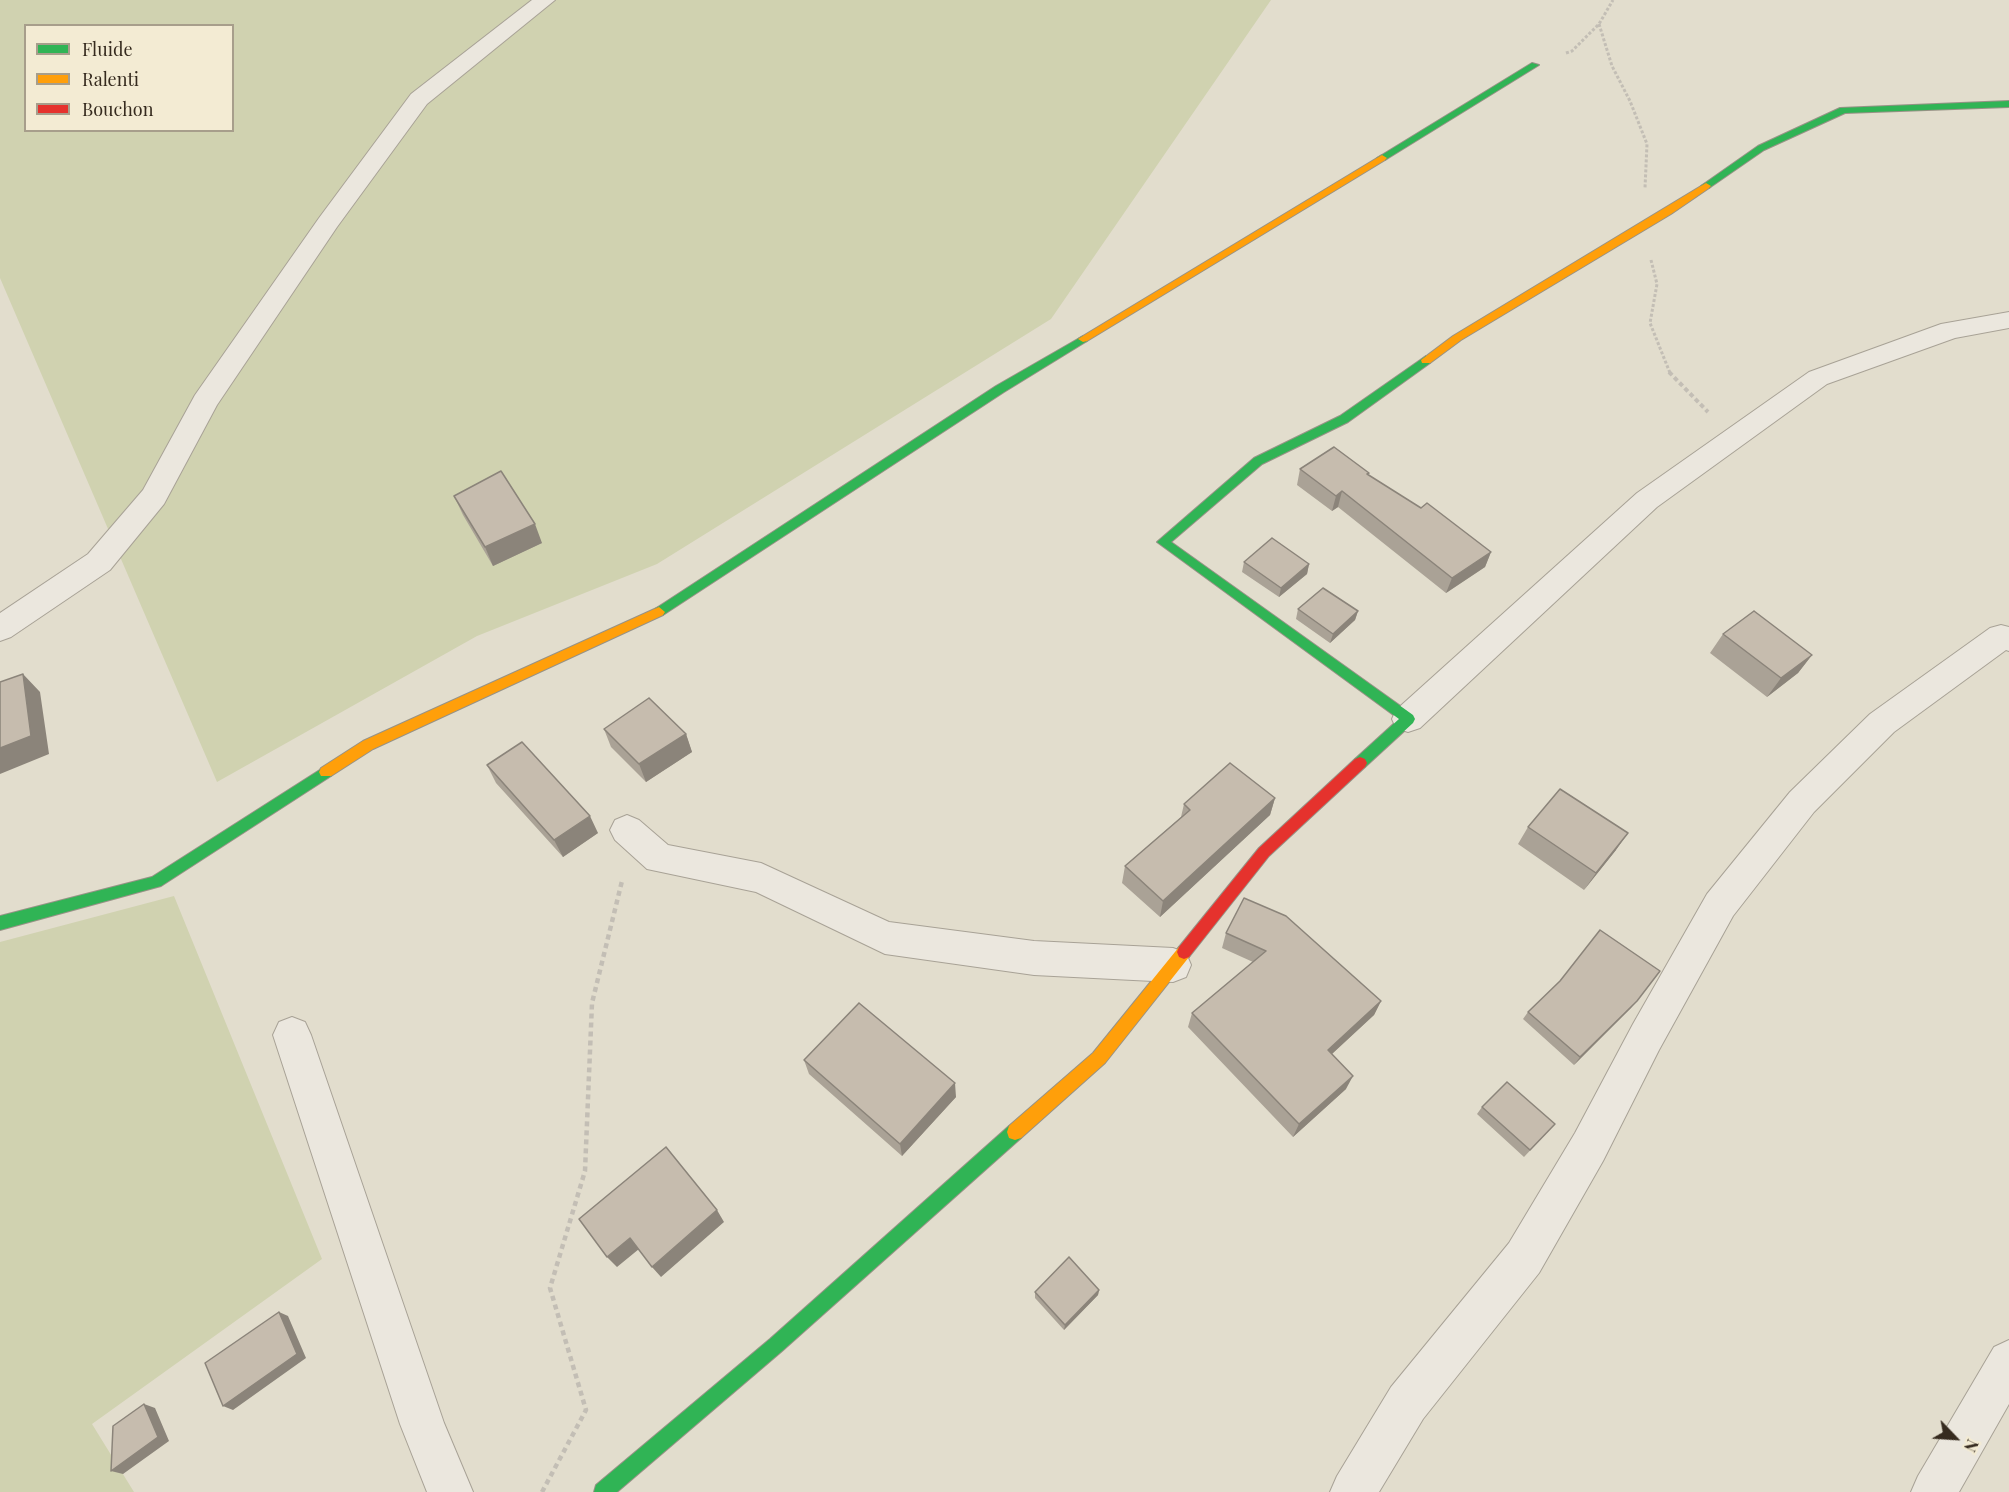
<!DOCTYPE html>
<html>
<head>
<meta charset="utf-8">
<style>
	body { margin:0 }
	#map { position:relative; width:2009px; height:1492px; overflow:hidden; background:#e2ddcd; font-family:"Playfair Display",serif }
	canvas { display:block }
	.legend { position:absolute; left:24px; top:24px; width:210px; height:108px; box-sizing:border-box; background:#f3ebd3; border:2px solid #a79e8b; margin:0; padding:8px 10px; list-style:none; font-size:18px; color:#362b1f }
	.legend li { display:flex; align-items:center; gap:12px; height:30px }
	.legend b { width:30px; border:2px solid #a79e8b }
	.north { position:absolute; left:1925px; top:1408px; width:60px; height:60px; -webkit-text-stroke:4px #f3ebd3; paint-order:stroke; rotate:115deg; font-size:16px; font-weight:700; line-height:24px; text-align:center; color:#362b1f }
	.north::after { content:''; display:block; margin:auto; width:21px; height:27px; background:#362b1f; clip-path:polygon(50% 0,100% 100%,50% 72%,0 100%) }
</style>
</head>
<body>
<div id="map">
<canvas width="2009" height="1492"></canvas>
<ul class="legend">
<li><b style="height:8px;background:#30b455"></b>Fluide</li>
<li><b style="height:8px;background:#ff9f0a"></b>Ralenti</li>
<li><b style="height:8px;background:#e5322d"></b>Bouchon</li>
</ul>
<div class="north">N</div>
</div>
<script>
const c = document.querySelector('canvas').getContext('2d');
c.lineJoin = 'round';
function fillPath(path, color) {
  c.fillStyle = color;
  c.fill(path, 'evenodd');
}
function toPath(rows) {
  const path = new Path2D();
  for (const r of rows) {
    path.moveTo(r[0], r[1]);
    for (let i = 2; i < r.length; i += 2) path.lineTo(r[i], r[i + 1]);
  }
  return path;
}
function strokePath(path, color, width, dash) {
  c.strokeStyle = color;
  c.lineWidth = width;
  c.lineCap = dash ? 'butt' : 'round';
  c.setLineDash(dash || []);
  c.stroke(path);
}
const green = toPath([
	[0,0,1271,0,1051,319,657,564,477,636,217,782,0,278],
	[26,26,232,26,232,130,26,130],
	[174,896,322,1259,92,1424,134,1492,0,1492,0,942]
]);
const pathFar2 = toPath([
	[1599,24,1612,66,1630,101,1647,144,1645,188],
	[1566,53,1572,51,1599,24,1613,0],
	[1651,260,1657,284,1650,323,1670,373]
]);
const pathFar1 = toPath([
	[1669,372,1708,412]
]);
const path = toPath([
	[542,1492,586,1410,550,1288,585,1171,592,1003,622,881]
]);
const street = toPath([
	[532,0,555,0,427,104,337,227,217,405,164,504,110,570,11,637,0,641,0,613,88,554,143,490,195,395,319,218,411,94,532,0],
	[2009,312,2009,328,1955,338,1827,384,1657,507,1420,728,1408,732,1396,728,1392,719,1396,710,1637,493,1809,372,1941,324,2009,312],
	[2001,625,2009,627,2009,651,2006,650,1894,732,1814,812,1733,916,1659,1050,1603,1161,1539,1273,1423,1419,1379,1492,1330,1492,1337,1476,1391,1387,1509,1243,1575,1133,1633,1024,1707,894,1790,792,1870,714,1990,628,2001,625],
	[627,815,639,820,668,845,761,863,889,922,1034,941,1173,948,1186,953,1191,965,1186,977,1173,982,1034,975,885,954,756,892,647,869,615,840,610,830,615,820,627,815],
	[292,1017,305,1022,311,1035,444,1423,473,1492,427,1492,400,1424,273,1035,279,1022,292,1017],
	[2009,1340,2009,1404,1959,1492,1911,1492,1918,1476,1994,1347,2009,1340]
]);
const fast = toPath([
	[1532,63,1539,65,1385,160,1377,158,1532,63],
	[2009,101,2009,107,1845,113,1764,150,1709,188,1701,186,1758,146,1840,108,2009,101],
	[1083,336,1088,339,1087,341,1004,392,663,615,655,615,653,612,655,609,996,386,1083,336],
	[1426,356,1430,357,1430,363,1348,422,1262,464,1171,542,1413,715,1415,719,1413,723,1365,767,1360,769,1355,767,1353,763,1355,759,1399,719,1157,542,1254,458,1340,416,1426,356],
	[326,766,331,768,333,772,331,776,161,886,0,930,0,916,152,877,326,766],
	[1015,1124,1021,1126,1023,1132,1021,1138,782,1351,617,1492,594,1492,596,1485,770,1339,1009,1126,1015,1124]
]);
const slow = toPath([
	[1382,155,1387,158,1385,160,1087,341,1083,342,1078,339,1382,155],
	[1706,183,1711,186,1709,188,1671,214,1461,340,1430,363,1422,363,1421,360,1453,336,1706,183],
	[659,607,665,612,663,615,373,749,331,776,321,776,319,772,321,768,363,741,659,607],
	[1184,945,1189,947,1191,952,1189,957,1105,1063,1021,1138,1015,1140,1009,1138,1007,1132,1009,1126,1093,1053,1179,947,1184,945]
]);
const jam = toPath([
	[1360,757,1365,759,1367,763,1365,767,1269,856,1189,957,1184,959,1179,957,1177,952,1179,947,1259,848,1355,759,1360,757]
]);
const wall = toPath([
	[1300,469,1369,473,1368,475,1491,552,1485,567,1446,593,1338,507,1332,511,1297,485],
	[454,496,542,543,493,566,463,515],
	[1244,562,1309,564,1307,574,1279,597,1242,572],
	[1298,609,1358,611,1355,620,1330,643,1296,619],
	[1723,634,1812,655,1798,673,1767,697,1710,653],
	[604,729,686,734,692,752,646,782,611,747],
	[487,765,598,833,563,857,496,783],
	[1275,798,1270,815,1160,917,1122,883,1125,866,1181,817,1184,804],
	[1528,827,1616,850,1584,890,1518,844],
	[1226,933,1381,1001,1374,1015,1332,1054,1346,1089,1293,1137,1188,1027,1192,1013,1253,962,1222,948],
	[1637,1001,1574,1065,1523,1019,1528,1012],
	[804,1060,956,1097,902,1156,809,1074],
	[1482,1107,1555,1124,1524,1157,1477,1114],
	[1099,1290,1098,1295,1064,1330,1035,1298,1035,1292]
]);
const shadedWall = toPath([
	[1342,491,1338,507,1332,511,1336,496],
	[535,524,542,543,493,566,485,547],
	[1491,552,1485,567,1446,593,1452,578],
	[1309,564,1307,574,1279,597,1281,588],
	[1358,611,1355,620,1330,643,1333,634],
	[1812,655,1798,673,1767,697,1781,678],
	[23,674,40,692,49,754,0,774,0,748],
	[686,734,692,752,646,782,639,764],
	[1275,798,1270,815,1160,917,1163,901],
	[590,816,598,833,563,857,554,840],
	[1628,833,1616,850,1584,890,1596,873],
	[1381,1001,1374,1015,1321,1064,1328,1050],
	[1637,1001,1631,1008,1574,1065,1580,1057],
	[1353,1076,1346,1089,1293,1137,1299,1124],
	[955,1083,956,1097,902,1156,900,1144],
	[717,1210,724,1222,661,1277,652,1267],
	[630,1238,639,1249,617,1267,607,1257],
	[1099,1290,1098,1295,1064,1330,1065,1325],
	[279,1312,288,1316,306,1358,233,1410,223,1406],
	[144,1404,155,1408,169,1441,123,1474,111,1471]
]);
const building = toPath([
	[1334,447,1369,473,1367,474,1421,508,1427,503,1491,552,1452,578,1342,491,1336,496,1300,469,1334,447],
	[501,471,535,524,485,547,454,496,501,471],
	[1272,538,1309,564,1281,588,1244,562,1272,538],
	[1323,588,1358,611,1333,634,1298,609,1323,588],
	[1754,611,1812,655,1781,678,1723,634,1754,611],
	[23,674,31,736,0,748,0,682,23,674],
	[649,698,686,734,639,764,604,729,649,698],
	[522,742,590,816,554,840,487,765,522,742],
	[1230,763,1275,798,1163,901,1125,866,1190,810,1184,804,1230,763],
	[1560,789,1628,833,1596,873,1528,827,1560,789],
	[1244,898,1286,916,1381,1001,1328,1050,1353,1076,1299,1124,1192,1013,1266,951,1226,933,1244,898],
	[1600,930,1660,971,1637,1001,1580,1057,1528,1012,1560,981,1600,930],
	[859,1003,955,1083,900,1144,804,1060,859,1003],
	[1507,1082,1555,1124,1530,1150,1482,1107,1507,1082],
	[666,1147,717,1210,652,1267,630,1238,607,1257,579,1219,666,1147],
	[1069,1257,1099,1290,1065,1325,1035,1292,1069,1257],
	[279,1312,297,1354,223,1406,205,1363,279,1312],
	[144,1404,158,1437,111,1471,113,1426,144,1404]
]);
fillPath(green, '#d0d2b0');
strokePath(street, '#a8a296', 2);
strokePath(fast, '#979286', 2);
strokePath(slow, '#979286', 2);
strokePath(jam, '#979286', 2);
strokePath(pathFar2, '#c3beb5', 3, [3, 2]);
strokePath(pathFar1, '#c3beb5', 4, [4.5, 3]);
strokePath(path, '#c3beb5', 4.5, [5, 4]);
fillPath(street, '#ebe7de');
fillPath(fast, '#30b455');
fillPath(slow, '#ff9f0a');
fillPath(jam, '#e5322d');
fillPath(wall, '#aaa296');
fillPath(shadedWall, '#8b847a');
fillPath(building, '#c6bcae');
strokePath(building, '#8b847a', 1.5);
</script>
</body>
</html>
